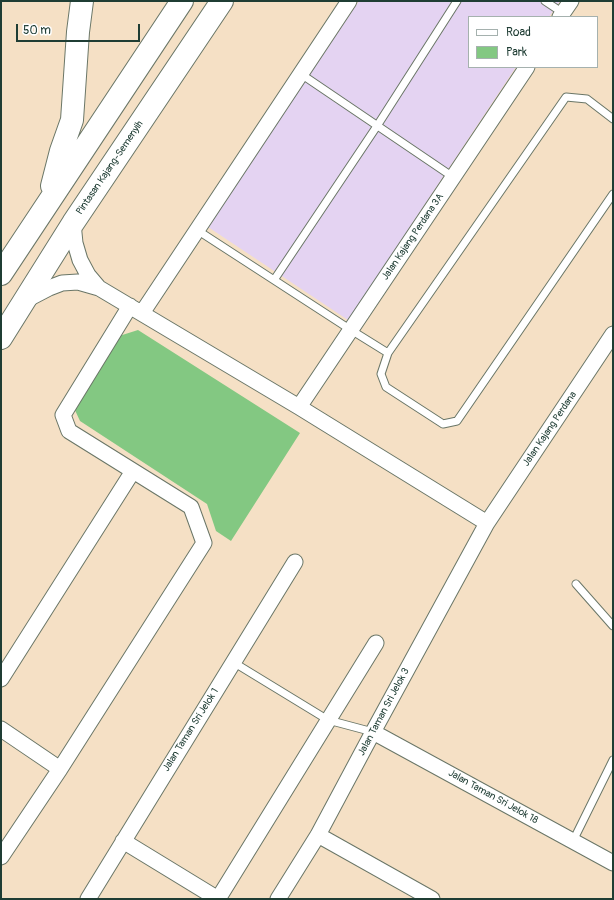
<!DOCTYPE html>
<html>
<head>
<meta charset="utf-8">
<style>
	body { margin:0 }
	#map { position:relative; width:614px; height:900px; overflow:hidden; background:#f5e0c5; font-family:Pangolin,sans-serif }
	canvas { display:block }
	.frame { position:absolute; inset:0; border:2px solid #1f3d34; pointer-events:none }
	.legend { position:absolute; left:468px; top:16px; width:130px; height:52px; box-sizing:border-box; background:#fff; border:1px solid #a5b1ae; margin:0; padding:5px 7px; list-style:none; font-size:12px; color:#1f3d34 }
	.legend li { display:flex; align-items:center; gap:8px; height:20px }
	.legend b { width:20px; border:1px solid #a5b1ae }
	.scale { position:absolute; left:16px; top:24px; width:124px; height:18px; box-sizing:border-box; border:2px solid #1f3d34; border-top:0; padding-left:5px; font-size:12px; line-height:14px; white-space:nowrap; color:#1f3d34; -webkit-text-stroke:3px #fff; paint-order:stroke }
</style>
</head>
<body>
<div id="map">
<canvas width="614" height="900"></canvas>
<div class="frame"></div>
<ul class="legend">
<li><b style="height:5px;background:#fff"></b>Road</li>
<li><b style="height:11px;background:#83c882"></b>Park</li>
</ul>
<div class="scale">50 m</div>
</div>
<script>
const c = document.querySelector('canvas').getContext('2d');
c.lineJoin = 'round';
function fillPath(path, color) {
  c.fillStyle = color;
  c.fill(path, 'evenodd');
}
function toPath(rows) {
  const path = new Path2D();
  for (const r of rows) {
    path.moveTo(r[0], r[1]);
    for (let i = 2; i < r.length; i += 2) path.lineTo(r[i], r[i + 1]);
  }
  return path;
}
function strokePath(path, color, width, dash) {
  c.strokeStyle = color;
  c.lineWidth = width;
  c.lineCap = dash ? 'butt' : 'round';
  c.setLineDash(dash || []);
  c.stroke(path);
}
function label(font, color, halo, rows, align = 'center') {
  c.font = font + ' Pangolin,sans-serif';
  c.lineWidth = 3;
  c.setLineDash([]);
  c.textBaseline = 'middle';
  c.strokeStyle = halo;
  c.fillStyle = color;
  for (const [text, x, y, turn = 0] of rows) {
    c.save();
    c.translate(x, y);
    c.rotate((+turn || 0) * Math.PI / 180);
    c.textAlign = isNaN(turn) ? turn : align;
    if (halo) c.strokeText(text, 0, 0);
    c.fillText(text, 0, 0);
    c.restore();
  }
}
const built = toPath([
	[359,1,560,1,549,17,469,17,469,67,516,67,348,320,208,227]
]);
const green = toPath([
	[138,330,300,433,231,541,216,531,207,504,80,421,74,408,116,337]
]);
const lane = toPath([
	[545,1,563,13],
	[301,74,453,177],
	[613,119,587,99,566,97,388,353,381,374,386,387,443,424,457,421,613,194],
	[197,230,351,330,388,353],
	[274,280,377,126,457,1],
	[576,584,613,626],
	[233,662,328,720,373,732],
	[573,841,613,760]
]);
const street = toPath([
	[560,17,571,1],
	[73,223,75,243,80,260,88,275,99,288],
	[26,300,49,288,62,283,78,282,99,288,299,407,487,523],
	[142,313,349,1],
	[299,407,527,67],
	[1,679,133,471],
	[1,729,60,769],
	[373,732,613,863],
	[318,835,432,899],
	[123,841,218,899],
	[1,857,60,769,204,543,191,507,69,431,63,415,130,306],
	[88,899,295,562],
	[218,899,376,643],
	[278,899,318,835,373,732,487,523,613,334]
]);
const highway = toPath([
	[52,186,61,151,72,120,78,32,82,1],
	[1,274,182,1],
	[1,338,73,223,222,1]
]);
const streetNames = [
	["Pintasan Kajang-Semenyih",110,168,-56],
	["Jalan Kajang Perdana 3A",413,237,-56],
	["Jalan Kajang Perdana",550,429,-56],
	["Jalan Taman Sri Jelok 3",384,712,-62],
	["Jalan Taman Sri Jelok 1",191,730,-58],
	["Jalan Taman Sri Jelok 18",493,797,29]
];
fillPath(built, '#e4d3f2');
fillPath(green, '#83c882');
strokePath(lane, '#6a7667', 9);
strokePath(street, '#6a7667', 17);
strokePath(highway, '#6a7667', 24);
strokePath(lane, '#fff', 7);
strokePath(street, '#fff', 15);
strokePath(highway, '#fff', 22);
label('10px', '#1f3d34', '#fff', streetNames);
</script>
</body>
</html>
